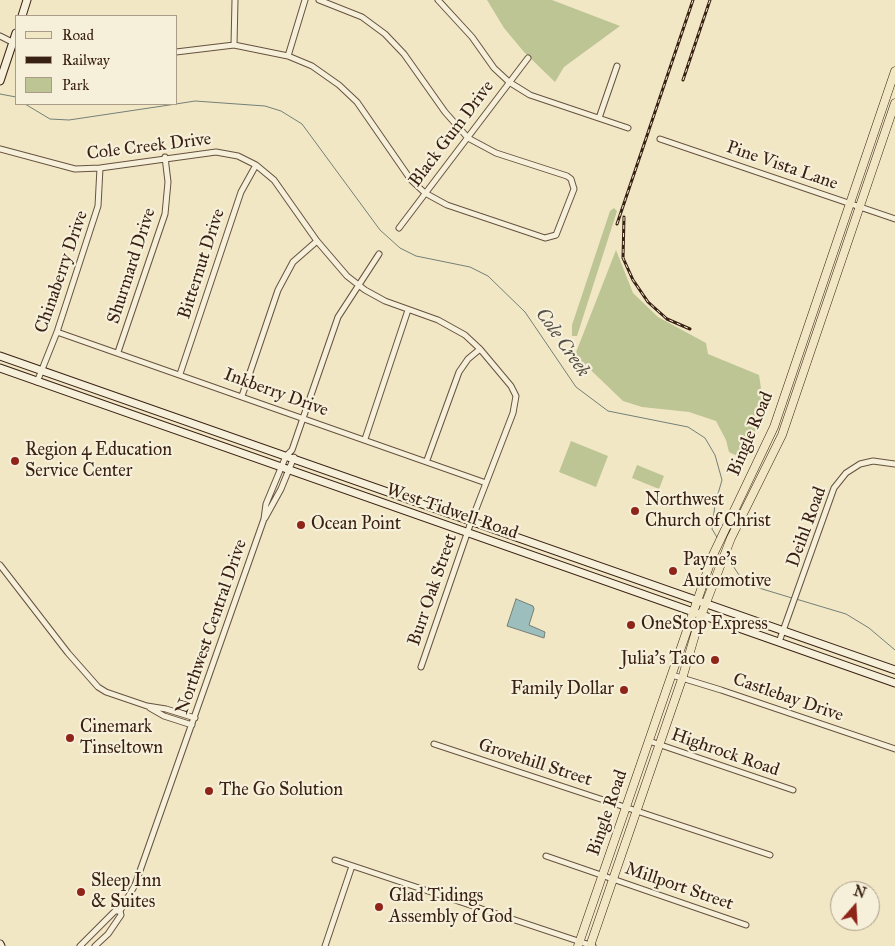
<!DOCTYPE html>
<html>
<head>
<meta charset="utf-8">
<style>
	body { margin:0 }
	#map { position:relative; width:895px; height:946px; overflow:hidden; background:#f1e7c5; font-family:"IM FELL Great Primer",serif }
	canvas { display:block }
	.legend { position:absolute; left:15px; top:15px; width:162px; height:90px; box-sizing:border-box; background:#f6efd9; border:1px solid #aa9c89; margin:0; padding:6px 9px; list-style:none; font-size:15px; color:#382012 }
	.legend li { display:flex; align-items:center; gap:10px; height:25px }
	.legend b { width:25px; border:1px solid #aa9c89 }
	.north { position:absolute; left:830px; top:881px; width:50px; height:50px; box-sizing:border-box; background:#f6efd9; border:1px solid #aa9c89; border-radius:50%; rotate:19deg; font-size:14px; font-weight:700; line-height:20px; text-align:center; color:#382012 }
	.north::after { content:''; display:block; margin:auto; width:18px; height:22px; background:#8f2418; clip-path:polygon(50% 0,100% 100%,50% 72%,0 100%) }
</style>
</head>
<body>
<div id="map">
<canvas width="895" height="946"></canvas>
<ul class="legend">
<li><b style="height:6px;background:#f1e7c5"></b>Road</li>
<li><b style="height:6px;background:#382012"></b>Railway</li>
<li><b style="height:14px;background:#bcc593"></b>Park</li>
</ul>
<div class="north">N</div>
</div>
<script>
const c = document.querySelector('canvas').getContext('2d');
c.lineJoin = 'round';
function fillPath(path, color) {
  c.fillStyle = color;
  c.fill(path, 'evenodd');
}
function toPath(rows) {
  const path = new Path2D();
  for (const r of rows) {
    path.moveTo(r[0], r[1]);
    for (let i = 2; i < r.length; i += 2) path.lineTo(r[i], r[i + 1]);
  }
  return path;
}
function strokePath(path, color, width, dash) {
  c.strokeStyle = color;
  c.lineWidth = width;
  c.lineCap = dash ? 'butt' : 'round';
  c.setLineDash(dash || []);
  c.stroke(path);
}
function label(font, color, halo, rows, align = 'center') {
  c.font = font + ' "IM FELL Great Primer",serif';
  c.lineWidth = 4.5;
  c.setLineDash([]);
  c.textBaseline = 'middle';
  c.strokeStyle = halo;
  c.fillStyle = color;
  for (const [text, x, y, turn = 0] of rows) {
    c.save();
    c.translate(x, y);
    c.rotate((+turn || 0) * Math.PI / 180);
    c.textAlign = isNaN(turn) ? turn : align;
    if (halo) c.strokeText(text, 0, 0);
    c.fillText(text, 0, 0);
    c.restore();
  }
}
const green = toPath([
	[487,0,552,0,620,26,564,67,555,82,524,52,504,28],
	[614,208,617,211,577,336,572,336,572,325,610,211],
	[616,250,633,293,658,317,706,343,708,354,759,375,764,408,745,460,729,452,726,440,716,421,689,412,642,407,623,401,575,355],
	[571,441,608,456,596,487,559,472],
	[637,465,664,476,659,489,632,478]
]);
const water = toPath([
	[516,599,533,606,534,609,529,625,545,632,544,638,507,626,516,599]
]);
const stream = toPath([
	[0,94,16,97],
	[25,104,50,119,69,120,176,104],
	[176,104,195,101,265,106,281,111,302,124,380,230,400,248,416,256,470,267,488,276,525,312,576,387,608,411,688,427,705,438,715,455,722,480,715,504,712,529,718,539],
	[728,558,739,575,759,588,792,598],
	[796,599,846,614,869,628,895,650]
]);
const street = toPath([
	[438,0,472,37,494,68,509,82,530,95,628,128],
	[0,36,16,44],
	[234,45,235,0],
	[176,52,234,45,288,56,312,66,339,85,357,102,411,180,425,193,447,205,545,238,556,235,574,189,571,179,567,176,496,153,468,138,445,112,404,54,385,34,362,17,319,0],
	[288,56,305,0],
	[599,118,617,66],
	[660,139,895,219],
	[0,149,75,169,100,168,216,152,238,156,256,165,274,180,317,241,347,276,365,290,385,301,438,320,465,335,480,349,511,386,516,396,513,413,471,522,421,667],
	[399,228,528,58],
	[57,332,486,483],
	[118,352,165,214,168,182,165,157],
	[180,374,241,192,256,165],
	[37,382,57,332,98,206,100,168],
	[242,396,278,290,293,262,317,241],
	[365,439,408,310],
	[427,460,459,372,468,359,480,349],
	[265,518,281,489,294,457],
	[0,565,68,653,98,687,106,692,147,706,166,709,195,718],
	[779,642,834,488,846,473,860,464,873,461,895,464],
	[672,675,721,690,895,749],
	[150,708,164,716,192,725],
	[649,741,793,790],
	[434,744,770,855],
	[546,856,746,925],
	[335,860,593,946],
	[80,946,115,911,120,911],
	[95,946,108,934,121,915,120,911,135,885,264,519,266,504,286,456,292,450,338,317,379,254],
	[325,946,352,866]
]);
const secondary = toPath([
	[22,16,27,0],
	[0,81,16,33],
	[0,356,895,670],
	[0,368,895,683],
	[0,944,1,946]
]);
const primary = toPath([
	[578,946,713,555,774,427,895,71],
	[590,946,682,679,699,621,731,538,782,435,895,103]
]);
const rail = toPath([
	[683,80,710,0],
	[624,217,623,258,633,280,648,302,667,319,690,329],
	[617,224,693,0]
]);
const markers = [
	[15,461,5,"#8f2418"],
	[635,511,5,"#8f2418"],
	[301,525,5,"#8f2418"],
	[673,571,5,"#8f2418"],
	[631,625,5,"#8f2418"],
	[715,660,5,"#8f2418"],
	[624,690,5,"#8f2418"],
	[70,738,5,"#8f2418"],
	[209,791,5,"#8f2418"],
	[81,892,5,"#8f2418"],
	[379,907,5,"#8f2418"]
];
const streetNames = [
	["Black Gum Drive",452,134,-53],
	["Cole Creek Drive",149,147,-7],
	["Pine Vista Lane",782,166,19],
	["Bitternut Drive",202,264,-72],
	["Shurmard Drive",132,266,-72],
	["Chinaberry Drive",62,272,-71],
	["Inkberry Drive",276,393,20],
	["Bingle Road",751,434,-67],
	["West Tidwell Road",452,512,19],
	["Deihl Road",807,527,-70],
	["Burr Oak Street",433,590,-71],
	["Northwest Central Drive",212,627,-71],
	["Castlebay Drive",788,698,19],
	["Highrock Road",725,753,19],
	["Grovehill Street",535,763,18],
	["Bingle Road",608,813,-71],
	["Millport Street",679,887,19]
];
const poiNames = [
	["Region 4 Education",25,451],
	["Service Center",25,472],
	["Northwest",645,501],
	["Church of Christ",645,522],
	["Ocean Point",311,525],
	["Payne's",683,561],
	["Automotive",683,582],
	["OneStop Express",641,625],
	["Julia's Taco",705,660,"right"],
	["Family Dollar",614,690,"right"],
	["Cinemark",80,728],
	["Tinseltown",80,749],
	["The Go Solution",219,791],
	["Sleep Inn",91,882],
	["& Suites",91,903],
	["Glad Tidings",389,897],
	["Assembly of God",389,918]
];
const waterNames = [
	["Cole Creek",562,343,55]
];
fillPath(green, '#bcc593');
fillPath(water, '#9cbebc');
strokePath(water, '#747f78', 1);
strokePath(stream, '#747f78', 1);
strokePath(street, '#66523f', 7);
strokePath(secondary, '#382012', 9);
strokePath(primary, '#382012', 9);
strokePath(street, '#f6efd9', 5);
strokePath(secondary, '#f6efd9', 7);
strokePath(primary, '#f1e7c5', 8);
strokePath(rail, '#382012', 3);
strokePath(rail, '#f6efd9', 1, [4]);
for (const [x, y, r, color] of markers) {
  const dot = new Path2D();
  dot.arc(x, y, r, 0, 2 * Math.PI);
  c.fillStyle = color;
  c.fill(dot);
  strokePath(dot, '#f6efd9', 2);
}
label('18px', '#382012', '#f6efd9', streetNames);
label('18px', '#382012', '#f6efd9', poiNames, 'left');
label('italic 19px', '#564f45', '#f6efd9', waterNames);
</script>
</body>
</html>
